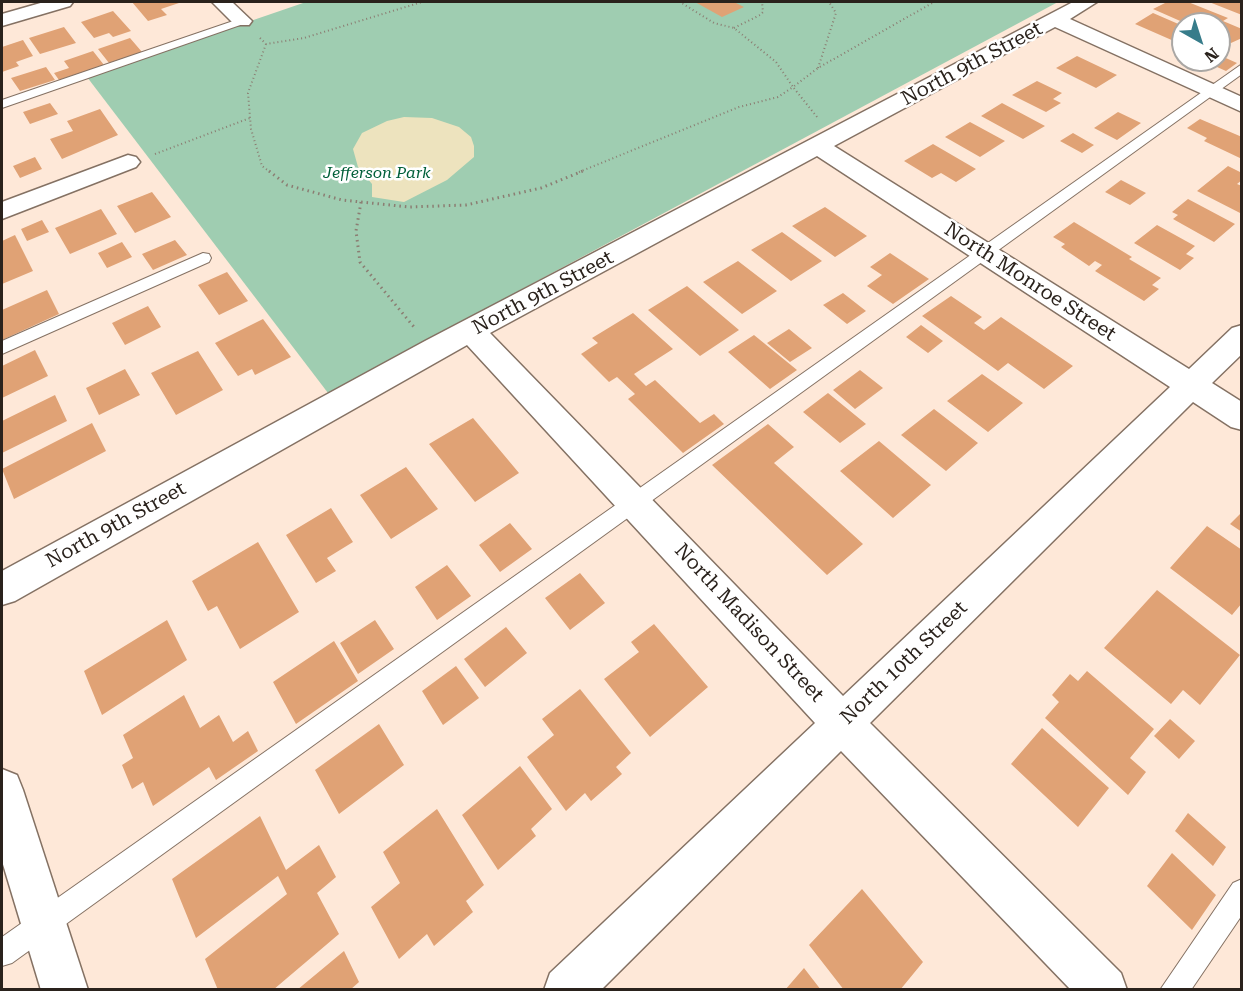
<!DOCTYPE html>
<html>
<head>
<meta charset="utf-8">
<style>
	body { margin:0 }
	#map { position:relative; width:1243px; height:991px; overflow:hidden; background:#fee8d8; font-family:"Roboto Serif",serif }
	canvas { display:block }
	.frame { position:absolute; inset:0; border:3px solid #2a221c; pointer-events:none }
	.north { position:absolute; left:1171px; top:12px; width:60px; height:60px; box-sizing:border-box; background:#fff; border:2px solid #aaa7a4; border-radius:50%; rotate:141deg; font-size:16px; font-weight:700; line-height:24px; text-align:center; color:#2a221c }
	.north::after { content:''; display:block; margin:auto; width:21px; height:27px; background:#377c8a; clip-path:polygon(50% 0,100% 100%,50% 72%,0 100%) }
</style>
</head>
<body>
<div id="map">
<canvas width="1243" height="991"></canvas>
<div class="frame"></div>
<div class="north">N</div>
</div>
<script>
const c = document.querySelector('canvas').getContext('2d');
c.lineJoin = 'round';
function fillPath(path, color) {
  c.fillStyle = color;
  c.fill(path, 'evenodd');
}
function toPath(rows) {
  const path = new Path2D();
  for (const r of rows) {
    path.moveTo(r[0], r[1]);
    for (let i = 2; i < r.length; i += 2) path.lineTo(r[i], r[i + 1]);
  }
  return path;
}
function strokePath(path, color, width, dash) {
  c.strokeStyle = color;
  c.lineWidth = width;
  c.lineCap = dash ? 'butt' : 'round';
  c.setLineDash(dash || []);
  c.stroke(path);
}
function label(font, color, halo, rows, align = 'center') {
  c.font = font + ' "Roboto Serif",serif';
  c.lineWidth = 5;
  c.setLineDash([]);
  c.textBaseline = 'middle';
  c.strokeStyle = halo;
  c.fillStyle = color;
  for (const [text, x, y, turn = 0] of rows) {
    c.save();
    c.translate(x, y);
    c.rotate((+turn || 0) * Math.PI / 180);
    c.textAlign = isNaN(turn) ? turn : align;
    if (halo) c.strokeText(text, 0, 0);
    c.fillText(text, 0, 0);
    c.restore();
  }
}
const green = toPath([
	[306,2,1058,2,328,393,87,77]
]);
const sand = toPath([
	[404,117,432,118,459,127,471,137,474,146,474,157,447,180,404,202,372,197,372,184,358,167,353,149,362,133,387,121]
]);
const building = toPath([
	[132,2,182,2,161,9,167,15,148,21],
	[695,2,734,2,744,7,722,17],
	[1167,2,1188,2,1228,18,1223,21,1242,29,1242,38,1231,43,1219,38,1219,24,1187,24,1153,9],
	[1209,2,1242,2,1242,15],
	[113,11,131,31,113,37,109,33,94,38,81,22],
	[1153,13,1183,26,1183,45,1135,24],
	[64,27,76,43,40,54,29,38],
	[130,38,142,52,109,63,98,49],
	[23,40,33,56,16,62,19,66,2,72,2,47],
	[93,51,104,65,59,80,54,73,69,68,64,61],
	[1219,55,1237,63,1226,71,1208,63,1219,60],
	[1077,56,1117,75,1096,88,1056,68],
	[46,67,55,80,20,91,11,78],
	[1037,81,1062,93,1053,99,1061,103,1046,112,1012,95],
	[50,103,58,114,30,124,23,112],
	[1002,103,1045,126,1023,139,981,116],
	[100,109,118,135,62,159,50,139,73,131,67,121],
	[1118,112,1141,123,1117,140,1094,128],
	[1200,119,1242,137,1242,159,1204,141,1207,138,1187,128],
	[970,122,1005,141,980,157,945,137],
	[1073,133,1094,145,1082,153,1060,141],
	[933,144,976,169,956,182,941,173,932,178,904,161],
	[35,157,42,169,20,178,13,166],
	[1228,166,1242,173,1242,180,1237,184,1242,186,1242,214,1197,191],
	[1121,180,1146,193,1130,205,1105,192],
	[152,192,171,217,135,233,117,206],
	[1188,199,1235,224,1214,242,1173,219,1178,215,1172,212],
	[825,207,867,236,835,257,792,226],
	[101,209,117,234,70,254,55,228],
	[42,220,49,232,27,241,21,229],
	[1074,222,1132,257,1129,259,1161,278,1152,285,1159,289,1144,301,1095,271,1102,265,1095,261,1089,266,1061,247,1065,244,1053,237],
	[1157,225,1195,246,1186,254,1194,258,1180,270,1134,243],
	[782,232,822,261,791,281,751,250],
	[15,235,33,271,2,284,2,241],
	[175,240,187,255,153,270,142,254],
	[122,242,132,257,107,268,98,253],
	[890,253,929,279,893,304,867,286,882,275,870,267],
	[738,261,777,291,742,314,703,282],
	[227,272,248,301,219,315,198,285],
	[687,286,739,330,700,356,648,310],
	[47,290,59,314,2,340,2,310],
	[843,293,866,311,847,324,823,305],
	[951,296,982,317,974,323,984,330,1001,317,1073,366,1044,389,1008,363,998,371,922,316],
	[148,306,161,327,125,345,112,323],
	[633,313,673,349,634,374,646,386,655,380,700,423,714,414,724,424,683,453,628,399,635,394,617,377,609,382,581,354,598,343,592,338],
	[263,319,291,357,255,375,252,369,238,376,215,343],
	[921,325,943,341,928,353,906,337],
	[789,329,812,348,790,362,767,343],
	[754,335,797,370,770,389,728,352],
	[35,350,48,376,2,398,2,366],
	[198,351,223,390,176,415,151,373],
	[125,369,140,395,99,415,86,388],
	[860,370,883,388,855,409,833,390],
	[982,374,1023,403,988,432,947,401],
	[828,393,866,424,840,443,803,412],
	[55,395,67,421,2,453,2,421],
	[934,409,978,443,946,471,901,435],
	[473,418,519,473,475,502,429,444],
	[92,423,106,451,14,499,2,469],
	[768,424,794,447,774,463,863,544,827,575,712,465],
	[879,441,931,485,893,518,840,471],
	[406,467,438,509,391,539,360,495],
	[331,508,353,542,327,558,336,571,316,583,286,535],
	[1242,512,1242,532,1230,524],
	[510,523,532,549,500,572,479,545],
	[1207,526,1242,550,1242,603,1232,615,1170,568],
	[258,542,299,612,240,649,217,606,208,611,192,581],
	[447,565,471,596,437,620,415,587],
	[580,573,605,603,570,630,545,598],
	[1157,590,1240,655,1200,705,1183,690,1171,704,1104,648],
	[167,620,187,660,102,715,84,671],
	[375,620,394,649,358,674,340,643],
	[654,624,708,687,650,737,604,679,639,652,631,642],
	[506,627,527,653,485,687,464,659],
	[334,641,358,681,296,724,273,682],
	[456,666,479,698,443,725,422,691],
	[1087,671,1154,729,1130,758,1146,772,1128,795,1045,718,1059,702,1052,695,1070,674,1078,681],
	[580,689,631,753,616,767,622,774,591,801,585,793,566,811,527,757,554,735,542,719],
	[184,695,200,728,219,715,233,742,248,731,258,751,216,780,209,767,153,806,143,782,132,789,122,765,133,758,123,735],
	[1170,719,1195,741,1179,759,1154,736],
	[379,724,404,765,339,814,315,770],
	[1042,728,1109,788,1078,827,1011,764],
	[520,766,552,809,531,829,536,836,498,870,462,815],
	[437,809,484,885,466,901,473,912,434,946,427,934,399,959,371,907,400,883,383,852],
	[1188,813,1226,847,1213,866,1175,831],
	[260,816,286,870,319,845,336,877,317,893,339,934,273,990,218,990,205,959,287,894,278,876,196,938,172,879],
	[1172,853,1216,895,1192,930,1147,886],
	[862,889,923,962,900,990,844,990,809,945],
	[344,951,359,982,350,990,297,990],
	[804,968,821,990,785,990]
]);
const pathFar1 = toPath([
	[734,28,760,15,763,12,762,2],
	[260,38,266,44,304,38,422,2],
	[266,44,248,93,251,129,262,166,270,172],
	[818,68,836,13,829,2],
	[817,117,793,87,818,68,934,2],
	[155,154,250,118],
	[579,172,739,107,778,97,793,87,776,62,734,28,714,23,680,2]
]);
const path = toPath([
	[269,171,287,185,342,200,409,207,466,205,541,188,583,171],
	[361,202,356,231,360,262,414,327]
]);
const service = toPath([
	[242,18,248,21,246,23,2,108,2,100,242,18],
	[1242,64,1242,74,12,963,2,966,2,937,1242,64],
	[203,253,209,254,211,258,209,262,2,354,2,341,203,253],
	[1242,879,1242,915,1191,990,1160,990,1233,883,1242,879]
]);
const minor = toPath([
	[44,2,73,2,70,6,2,26,2,14,44,2],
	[212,2,232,2,252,21,249,25,235,25,212,2],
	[1073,2,1097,2,1070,19,1242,97,1242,112,1055,27,834,146,1189,369,1232,328,1242,325,1242,354,1212,383,1242,402,1242,430,1231,427,1193,402,870,723,1121,973,1127,990,1071,990,841,751,601,990,544,990,550,973,815,723,467,345,15,601,2,605,2,571,425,341,1073,2],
	[817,156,1170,387,843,696,490,333,817,156],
	[128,155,136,157,140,162,136,167,2,219,2,202,128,155]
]);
const tertiary = toPath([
	[2,769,17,775,23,790,88,990,41,990,2,861,2,769]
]);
const farParknames = [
	["Jefferson Park",377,173]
];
const streetNames = [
	["North 9th Street",972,64,-28],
	["North Monroe Street",1030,282,33],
	["North 9th Street",543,293,-28],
	["North 9th Street",116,525,-29],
	["North Madison Street",749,623,47],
	["North 10th Street",904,663,-44]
];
fillPath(green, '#9fcdb1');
fillPath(sand, '#ede3be');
fillPath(building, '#e0a275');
strokePath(service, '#847163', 2);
strokePath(minor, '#847163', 3);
strokePath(tertiary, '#847163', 3);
strokePath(pathFar1, '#8b7d72', 2, [1, 3]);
strokePath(path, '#8b7d72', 3, [1.5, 4]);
fillPath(service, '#fff');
fillPath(minor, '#fff');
fillPath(tertiary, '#fff');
label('italic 16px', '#015f39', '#fff', farParknames);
label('20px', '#2a221c', '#fff', streetNames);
</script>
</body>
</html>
